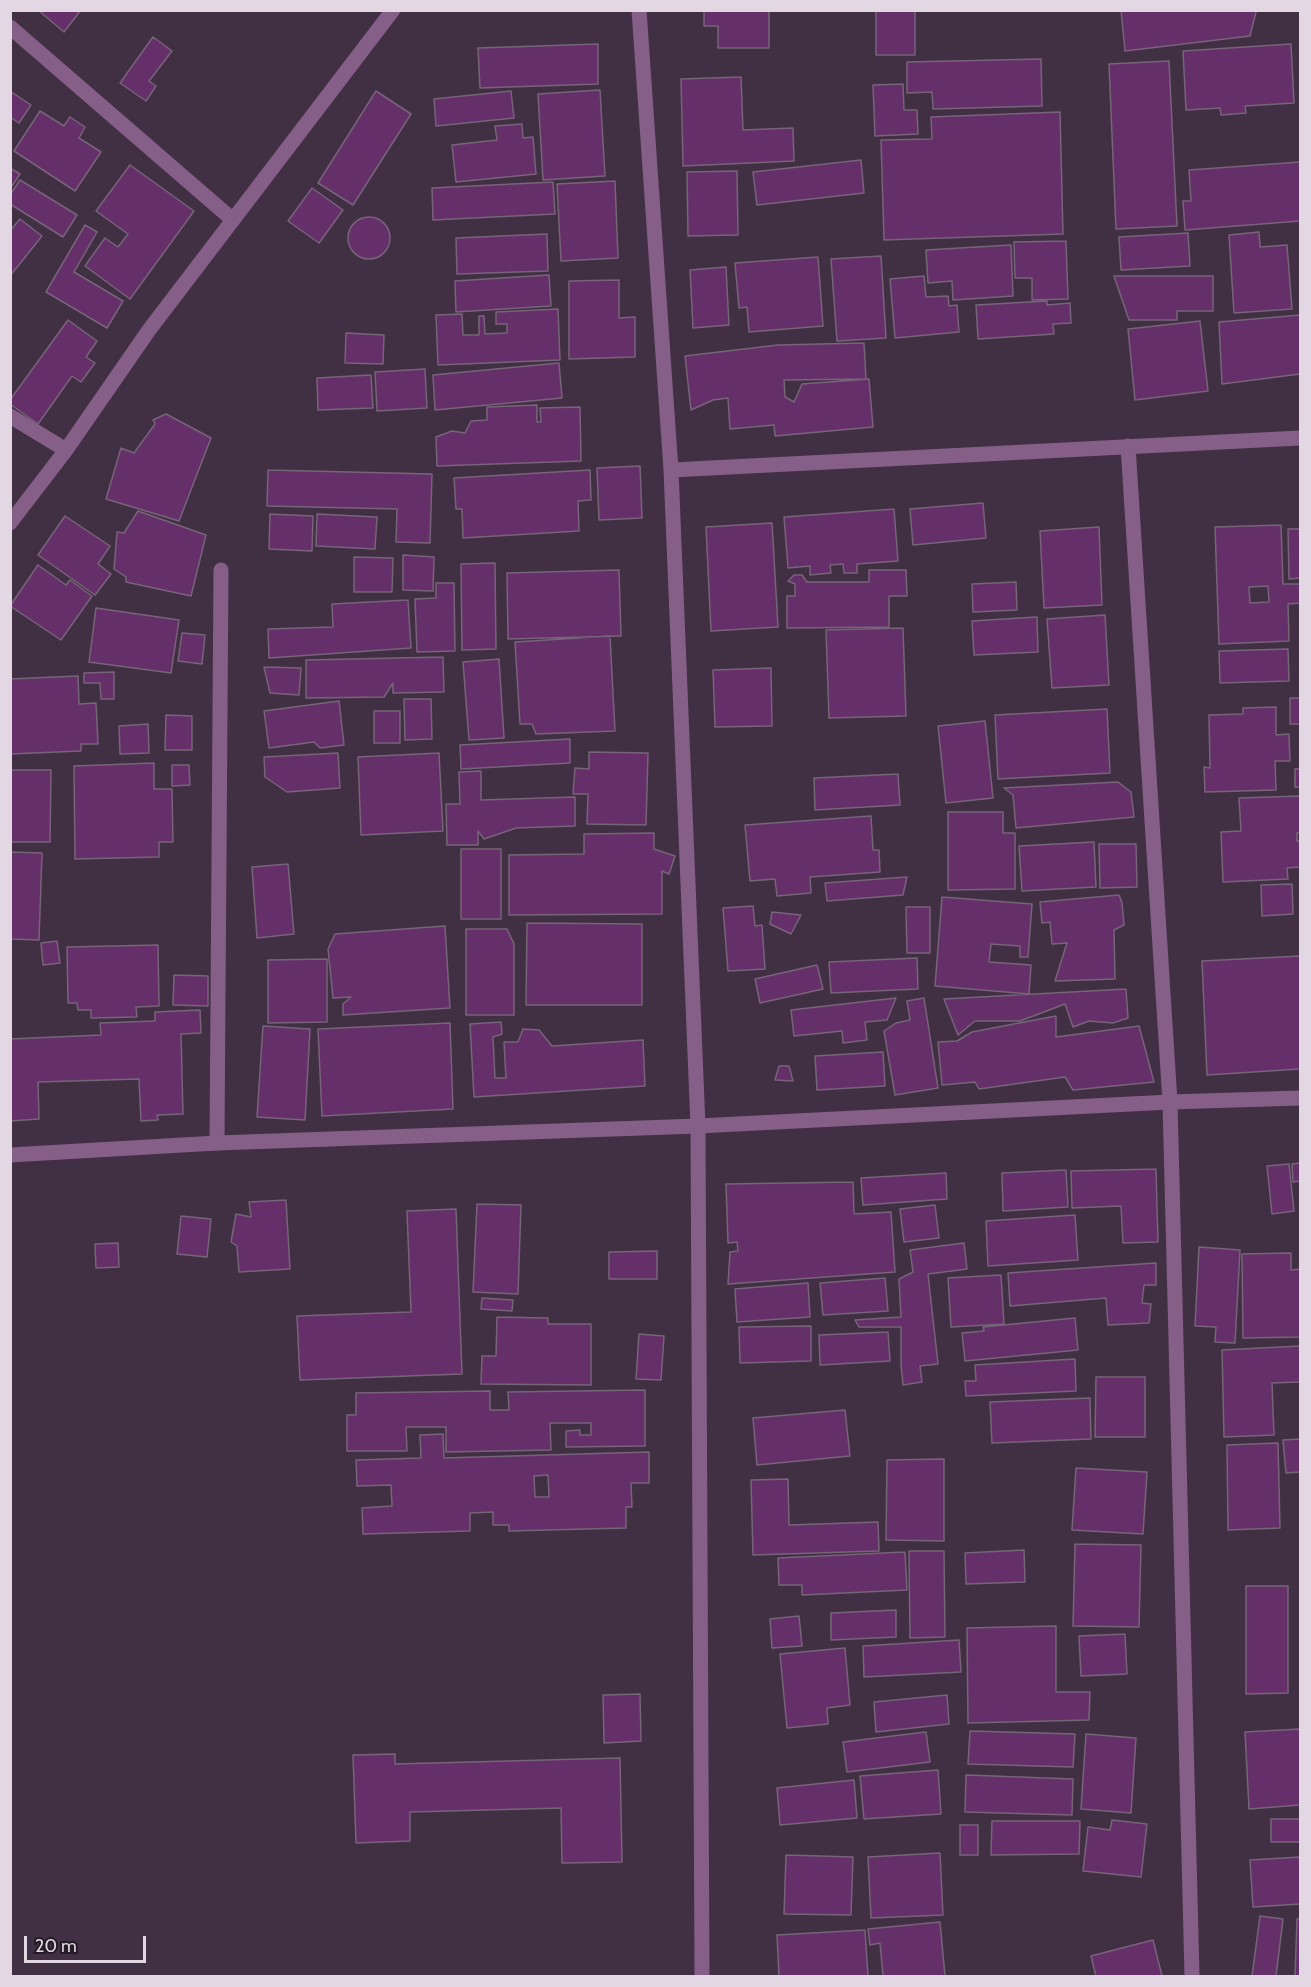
<!DOCTYPE html>
<html>
<head>
<meta charset="utf-8">
<style>
	body { margin:0 }
	#map { position:relative; width:1311px; height:1987px; overflow:hidden; background:#412f43; font-family:Cabin,sans-serif }
	canvas { display:block }
	.frame { position:absolute; inset:0; border:12px solid #e2d7e3; pointer-events:none }
	.scale { position:absolute; left:24px; top:1936px; width:122px; height:27px; box-sizing:border-box; border:3px solid #e2d7e3; border-top:0; padding-left:8px; font-size:18px; line-height:21px; white-space:nowrap; color:#e2d7e3; -webkit-text-stroke:4px #231b24; paint-order:stroke }
</style>
</head>
<body>
<div id="map">
<canvas width="1311" height="1987"></canvas>
<div class="frame"></div>
<div class="scale">20 m</div>
</div>
<script>
const c = document.querySelector('canvas').getContext('2d');
c.lineJoin = 'round';
function fillPath(path, color) {
  c.fillStyle = color;
  c.fill(path, 'evenodd');
}
function toPath(rows) {
  const path = new Path2D();
  for (const r of rows) {
    if (r.length === 3) {
      path.moveTo(r[0] + r[2], r[1]);
      path.arc(r[0], r[1], r[2], 0, 2 * Math.PI);
      continue;
    }
    path.moveTo(r[0], r[1]);
    for (let i = 2; i < r.length; i += 2) path.lineTo(r[i], r[i + 1]);
  }
  return path;
}
function strokePath(path, color, width, dash) {
  c.strokeStyle = color;
  c.lineWidth = width;
  c.lineCap = dash ? 'butt' : 'round';
  c.setLineDash(dash || []);
  c.stroke(path);
}
const building = toPath([
	[38,10,81,10,64,32,38,10],
	[704,10,769,10,769,48,718,48,718,26,704,26,704,10],
	[876,10,915,10,915,55,876,55,876,10],
	[1121,10,1259,10,1256,12,1250,36,1125,51,1121,10],
	[153,37,172,51,149,81,156,86,146,101,120,83,153,37],
	[598,44,598,84,480,88,478,48,598,44],
	[1291,44,1294,103,1245,106,1246,113,1221,115,1220,108,1186,110,1183,51,1291,44],
	[1041,59,1042,106,933,109,932,92,907,93,907,62,1041,59],
	[1169,61,1177,226,1116,229,1109,64,1169,61],
	[741,77,743,130,793,128,794,161,683,166,681,79,741,77],
	[903,84,904,110,917,110,918,134,875,136,873,85,903,84],
	[600,90,605,176,543,180,538,94,600,90],
	[10,91,31,105,19,123,10,117,10,91],
	[376,91,411,114,353,205,318,183,376,91],
	[511,91,514,118,436,126,434,99,511,91],
	[40,111,64,126,70,117,85,127,79,138,101,152,75,191,14,151,40,111],
	[1060,112,1063,234,884,240,881,140,932,139,931,117,1060,112],
	[522,124,523,138,533,137,536,174,456,182,452,145,497,140,495,126,522,124],
	[861,160,864,193,757,205,753,172,861,160],
	[1300,162,1300,221,1185,230,1183,201,1191,201,1189,170,1300,162],
	[130,165,194,211,130,299,85,266,105,238,118,247,128,234,96,211,130,165],
	[10,168,20,174,10,189,10,168],
	[737,171,738,235,688,236,687,172,737,171],
	[20,180,77,215,63,237,10,204,10,195,20,180],
	[615,181,618,258,561,261,557,184,615,181],
	[553,182,555,214,433,220,432,188,553,182],
	[312,188,343,210,319,243,288,221,312,188],
	[369,238,21],
	[20,219,42,236,10,276,10,231,20,219],
	[85,225,97,232,74,272,123,301,107,328,46,292,85,225],
	[1259,232,1260,247,1287,245,1292,309,1234,313,1229,235,1259,232],
	[1188,233,1190,266,1121,270,1119,237,1188,233],
	[547,234,548,271,457,274,456,238,547,234],
	[1066,241,1068,299,1032,300,1032,278,1015,278,1014,242,1066,241],
	[1011,245,1013,296,953,300,952,281,928,283,926,250,1011,245],
	[881,256,886,338,837,341,831,259,881,256],
	[818,257,823,326,749,332,747,307,739,308,735,263,818,257],
	[726,267,729,325,693,328,690,270,726,267],
	[549,275,551,306,456,312,455,281,549,275],
	[924,276,926,297,948,296,949,306,957,305,959,332,895,338,890,279,924,276],
	[1114,276,1213,276,1213,311,1177,311,1177,320,1129,320,1114,276],
	[619,280,619,318,635,317,635,357,569,359,569,281,619,280],
	[1047,301,1047,305,1070,303,1071,323,1053,324,1054,334,978,339,976,305,1047,301],
	[558,309,560,360,438,365,436,315,462,314,463,335,479,335,479,316,484,316,485,334,507,333,507,324,496,324,496,312,558,309],
	[1300,315,1300,374,1222,384,1219,322,1300,315],
	[68,320,97,341,86,357,95,363,81,382,72,376,38,424,10,404,10,400,68,320],
	[1200,321,1208,391,1135,400,1128,329,1200,321],
	[346,333,384,335,383,364,345,363,346,333],
	[864,343,866,379,784,380,785,397,794,402,802,384,869,379,873,427,775,436,774,425,730,429,728,398,713,400,691,410,685,356,778,345,864,343],
	[559,363,562,398,435,410,433,375,559,363],
	[425,369,427,408,377,411,375,372,425,369],
	[371,375,373,408,318,410,317,378,371,375],
	[537,405,537,422,541,422,540,408,580,407,581,461,437,466,436,437,452,431,465,433,471,421,487,420,487,407,537,405],
	[166,414,211,438,179,521,106,499,121,448,134,453,155,424,153,420,166,414],
	[640,466,642,518,599,520,597,468,640,466],
	[268,470,432,474,430,543,396,542,397,509,267,506,268,470],
	[590,470,591,500,578,501,579,531,463,538,462,509,456,509,454,478,590,470],
	[983,503,986,538,913,545,910,509,983,503],
	[894,509,898,561,857,564,857,573,844,573,843,564,830,565,831,573,810,575,810,566,788,568,784,517,894,509],
	[138,511,206,535,191,596,126,582,126,577,114,569,117,532,124,533,138,511],
	[270,514,313,516,312,551,269,549,270,514],
	[317,514,377,517,375,549,316,546,317,514],
	[65,516,110,546,98,564,111,574,95,595,38,555,65,516],
	[772,523,778,627,711,631,706,527,772,523],
	[1281,525,1283,584,1300,584,1300,603,1288,604,1289,641,1219,644,1215,527,1281,525],
	[1268,586,1269,602,1250,603,1249,587,1268,586],
	[1099,527,1102,605,1044,608,1040,531,1099,527],
	[1288,529,1300,529,1300,578,1289,579,1288,529],
	[403,555,434,557,433,591,403,590,403,555],
	[354,557,393,558,392,592,354,592,354,557],
	[495,563,496,649,462,650,461,564,495,563],
	[38,565,66,585,70,580,92,596,61,640,10,606,38,565],
	[619,570,621,636,508,639,507,573,619,570],
	[869,570,906,570,907,596,889,596,889,627,787,628,787,596,795,596,795,584,788,581,794,575,802,575,807,582,869,582,869,570],
	[1016,582,1017,610,973,612,972,584,1016,582],
	[436,583,454,583,455,651,417,652,415,599,436,598,436,583],
	[408,600,411,648,269,658,268,629,333,627,332,604,408,600],
	[96,608,179,620,171,673,89,662,96,608],
	[1105,615,1109,685,1052,688,1047,619,1105,615],
	[1037,617,1038,652,974,655,972,621,1037,617],
	[903,628,906,716,829,718,826,630,903,628],
	[182,633,205,635,202,664,178,661,182,633],
	[610,636,615,731,536,734,532,724,520,724,515,642,610,636],
	[1288,649,1289,681,1220,683,1219,651,1288,649],
	[443,657,444,692,393,693,393,683,384,697,306,698,306,660,443,657],
	[499,659,504,738,469,740,463,662,499,659],
	[264,667,301,668,299,695,270,693,264,667],
	[771,668,772,726,715,727,713,670,771,668],
	[114,672,114,699,101,699,100,683,84,683,84,673,114,672],
	[78,676,79,704,96,703,98,744,81,744,81,751,10,754,10,679,78,676],
	[1290,698,1300,698,1300,724,1290,724,1290,698],
	[404,699,431,699,432,739,405,740,404,699],
	[339,701,344,745,320,748,314,742,269,748,264,711,339,701],
	[1276,707,1276,735,1289,734,1290,761,1275,761,1276,790,1205,792,1204,767,1210,768,1209,715,1243,714,1243,708,1276,707],
	[1107,709,1110,773,998,779,995,715,1107,709],
	[374,711,400,711,400,743,374,743,374,711],
	[166,715,192,716,192,750,165,750,166,715],
	[985,721,993,798,946,803,938,726,985,721],
	[148,724,149,753,120,754,119,726,148,724],
	[570,739,570,763,461,769,460,745,570,739],
	[589,752,648,753,646,825,587,824,588,794,573,794,575,768,589,769,589,752],
	[338,753,340,788,287,792,265,777,264,757,338,753],
	[439,753,443,831,361,835,358,757,439,753],
	[154,763,154,789,172,789,173,842,159,842,159,857,75,859,74,766,154,763],
	[172,765,189,765,190,785,172,786,172,765],
	[1295,769,1300,769,1300,787,1295,787,1295,769],
	[10,770,51,770,50,842,10,842,10,770],
	[481,771,481,800,575,797,575,826,516,828,484,839,478,831,478,845,447,845,446,804,460,804,459,772,481,771],
	[898,774,900,805,815,810,814,778,898,774],
	[1118,782,1131,792,1134,817,1016,828,1013,795,1004,788,1118,782],
	[1300,796,1300,833,1297,833,1297,841,1300,841,1300,867,1287,868,1288,879,1223,882,1221,832,1241,831,1239,798,1300,796],
	[948,812,1003,812,1003,833,1015,833,1015,889,948,890,948,812],
	[871,816,873,850,879,850,880,872,810,877,811,893,777,896,775,879,750,881,745,825,871,816],
	[654,833,654,849,675,856,669,874,662,871,662,914,509,915,509,855,584,854,584,834,654,833],
	[1094,842,1096,887,1022,891,1019,846,1094,842],
	[1099,844,1136,844,1137,887,1100,888,1099,844],
	[461,849,501,849,501,919,461,919,461,849],
	[10,852,42,853,39,940,10,939,10,852],
	[288,864,294,934,257,938,252,867,288,864],
	[907,877,903,895,827,901,825,883,907,877],
	[1292,884,1293,914,1262,916,1261,885,1292,884],
	[1119,895,1122,903,1124,925,1114,930,1115,979,1055,981,1067,943,1052,944,1050,922,1042,923,1040,902,1119,895],
	[942,897,1032,904,1028,957,1020,957,1020,946,991,944,989,962,1031,965,1029,994,935,986,942,897],
	[753,906,755,926,762,925,765,969,728,971,723,908,753,906],
	[906,907,930,907,930,953,907,953,906,907],
	[772,912,801,915,791,934,770,924,772,912],
	[527,923,642,924,642,1005,526,1005,527,923],
	[445,926,450,1008,343,1015,343,1004,351,997,333,998,328,949,335,934,445,926],
	[466,929,507,929,514,944,514,1015,466,1015,466,929],
	[57,941,60,963,43,965,41,943,57,941],
	[158,945,159,1006,136,1007,137,1017,91,1018,91,1010,78,1010,77,1003,68,1003,67,947,158,945],
	[1300,956,1300,1069,1207,1075,1202,961,1300,956],
	[917,958,918,989,831,993,829,962,917,958],
	[327,959,327,1022,268,1023,268,960,327,959],
	[817,965,823,989,760,1003,755,979,817,965],
	[174,975,208,976,208,1006,173,1005,174,975],
	[1126,989,1128,1018,1113,1023,1089,1021,1073,1027,1065,1004,1020,1021,975,1021,958,1035,944,999,1126,989],
	[896,998,887,1020,865,1022,867,1040,843,1043,842,1031,794,1036,791,1010,896,998],
	[924,998,938,1088,895,1095,884,1031,896,1023,910,1020,907,1001,924,998],
	[200,1010,201,1033,181,1034,183,1114,157,1115,158,1120,141,1121,139,1079,38,1082,39,1119,10,1121,10,1039,101,1035,100,1023,155,1021,155,1012,200,1010],
	[1056,1016,1056,1037,1139,1026,1154,1082,1073,1090,1065,1077,979,1089,975,1082,942,1085,938,1042,957,1041,972,1032,1056,1016],
	[501,1022,502,1034,493,1037,495,1078,506,1078,504,1042,518,1042,523,1029,539,1030,552,1046,643,1040,645,1086,474,1097,470,1024,501,1022],
	[450,1023,453,1109,322,1116,318,1029,450,1023],
	[263,1026,310,1029,305,1120,257,1117,263,1026],
	[883,1052,885,1086,817,1090,815,1056,883,1052],
	[779,1066,789,1066,793,1081,775,1080,779,1066],
	[1300,1163,1300,1181,1293,1182,1292,1164,1300,1163],
	[1289,1164,1294,1211,1272,1214,1267,1166,1289,1164],
	[1156,1169,1158,1242,1123,1243,1121,1206,1072,1208,1071,1171,1156,1169],
	[1066,1170,1068,1207,1003,1211,1002,1173,1066,1170],
	[946,1173,947,1199,863,1205,861,1178,946,1173],
	[853,1182,854,1214,891,1212,895,1272,728,1284,730,1252,738,1251,737,1242,728,1243,726,1184,853,1182],
	[286,1200,290,1269,239,1272,237,1246,231,1242,236,1214,251,1217,249,1202,286,1200],
	[477,1204,521,1205,518,1294,473,1292,477,1204],
	[935,1205,939,1238,904,1242,900,1209,935,1205],
	[456,1209,462,1374,300,1380,297,1316,411,1312,407,1211,456,1209],
	[1075,1215,1078,1260,988,1266,986,1221,1075,1215],
	[181,1216,211,1219,207,1257,177,1254,181,1216],
	[118,1243,119,1267,96,1268,95,1244,118,1243],
	[964,1243,967,1269,928,1274,938,1364,920,1366,922,1382,903,1385,901,1365,901,1327,859,1327,855,1320,901,1317,899,1279,913,1272,910,1250,964,1243],
	[1199,1247,1240,1250,1235,1343,1215,1342,1216,1327,1195,1326,1199,1247],
	[657,1251,657,1279,609,1279,609,1252,657,1251],
	[1291,1253,1291,1270,1300,1269,1300,1337,1243,1338,1242,1254,1291,1253],
	[1156,1263,1156,1285,1144,1285,1142,1303,1151,1304,1149,1323,1108,1325,1106,1298,1010,1306,1008,1273,1156,1263],
	[1001,1275,1004,1324,951,1327,948,1278,1001,1275],
	[885,1278,888,1311,823,1315,820,1283,885,1278],
	[808,1283,810,1317,737,1322,735,1289,808,1283],
	[482,1298,513,1300,512,1311,481,1309,482,1298],
	[497,1317,548,1318,548,1324,591,1324,591,1385,481,1384,482,1356,496,1356,497,1317],
	[1075,1318,1078,1350,965,1361,962,1333,984,1331,983,1327,1075,1318],
	[811,1326,811,1361,740,1363,739,1327,811,1326],
	[888,1332,890,1361,820,1365,819,1335,888,1332],
	[639,1334,664,1336,661,1380,636,1379,639,1334],
	[1300,1346,1300,1382,1272,1383,1274,1435,1224,1437,1222,1350,1300,1346],
	[1075,1359,1076,1391,966,1396,965,1381,976,1381,975,1365,1075,1359],
	[1096,1377,1145,1377,1145,1437,1095,1437,1096,1377],
	[645,1390,645,1446,566,1447,566,1431,580,1430,580,1435,591,1435,591,1423,550,1423,551,1450,446,1452,446,1427,406,1427,407,1451,347,1451,347,1415,356,1415,356,1393,490,1391,490,1410,509,1410,508,1392,645,1390],
	[1090,1398,1091,1439,992,1443,990,1402,1090,1398],
	[845,1410,850,1456,757,1465,753,1418,845,1410],
	[443,1434,444,1458,649,1452,649,1483,631,1483,632,1507,626,1507,626,1528,509,1531,509,1525,493,1525,493,1512,470,1513,470,1531,363,1534,362,1508,392,1506,391,1485,357,1486,356,1460,421,1458,420,1435,443,1434],
	[548,1475,549,1497,535,1497,534,1476,548,1475],
	[1300,1439,1300,1472,1286,1473,1283,1440,1300,1439],
	[1278,1443,1280,1528,1228,1530,1227,1445,1278,1443],
	[944,1459,944,1541,886,1540,887,1460,944,1459],
	[1076,1468,1147,1472,1143,1534,1072,1530,1076,1468],
	[788,1479,789,1525,878,1522,879,1551,753,1555,751,1480,788,1479],
	[1075,1544,1141,1545,1139,1627,1073,1626,1075,1544],
	[1024,1550,1025,1582,966,1584,965,1553,1024,1550],
	[909,1551,944,1551,945,1637,910,1638,909,1551],
	[905,1552,907,1590,802,1595,802,1585,779,1585,778,1558,905,1552],
	[1246,1586,1288,1586,1288,1693,1246,1694,1246,1586],
	[896,1610,896,1637,831,1640,831,1613,896,1610],
	[799,1616,802,1646,772,1648,770,1619,799,1616],
	[1056,1626,1056,1692,1090,1692,1089,1720,968,1723,967,1628,1056,1626],
	[1125,1634,1127,1674,1081,1676,1079,1636,1125,1634],
	[959,1640,961,1672,864,1677,863,1646,959,1640],
	[845,1648,850,1705,827,1708,828,1724,787,1728,780,1654,845,1648],
	[640,1694,641,1741,604,1743,603,1695,640,1694],
	[947,1695,949,1724,876,1732,874,1702,947,1695],
	[1300,1729,1300,1805,1249,1809,1245,1732,1300,1729],
	[970,1731,1075,1734,1073,1767,968,1764,970,1731],
	[926,1732,930,1762,847,1772,843,1742,926,1732],
	[1086,1734,1136,1738,1131,1813,1081,1809,1086,1734],
	[395,1754,395,1764,620,1758,622,1862,562,1863,561,1808,410,1812,410,1841,356,1843,353,1755,395,1754],
	[938,1770,941,1814,864,1819,860,1776,938,1770],
	[966,1775,1073,1779,1072,1815,965,1812,966,1775],
	[854,1780,857,1818,780,1825,777,1788,854,1780],
	[1271,1819,1300,1819,1300,1842,1271,1842,1271,1819],
	[1112,1820,1147,1824,1141,1877,1083,1871,1088,1827,1110,1830,1112,1820],
	[992,1821,1080,1821,1079,1854,991,1855,992,1821],
	[960,1825,978,1825,978,1855,960,1855,960,1825],
	[940,1853,943,1915,871,1918,868,1857,940,1853],
	[786,1855,853,1857,851,1915,784,1914,786,1855],
	[1300,1857,1300,1904,1253,1907,1250,1860,1300,1857],
	[1260,1916,1283,1919,1276,1976,1252,1976,1260,1916],
	[1297,1919,1300,1919,1300,1976,1295,1976,1297,1919],
	[940,1922,945,1976,883,1976,880,1943,870,1945,868,1929,940,1922],
	[865,1930,868,1976,779,1976,777,1935,865,1930],
	[1153,1940,1162,1976,1096,1976,1091,1956,1153,1940]
]);
const minor = toPath([
	[639,10,671,470,698,1126,702,1976],
	[10,27,233,220],
	[10,416,66,450],
	[1128,446,1170,1102,1192,1976],
	[671,470,1300,438],
	[10,523,66,450,149,330,393,10],
	[217,1143,221,570]
]);
const tertiary = toPath([
	[10,1155,217,1143,698,1126,1170,1102,1300,1098]
]);
fillPath(building, '#652f6a');
strokePath(building, '#78647a', 1.5);
strokePath(minor, '#855f88', 15);
strokePath(tertiary, '#855f88', 15);
</script>
</body>
</html>
